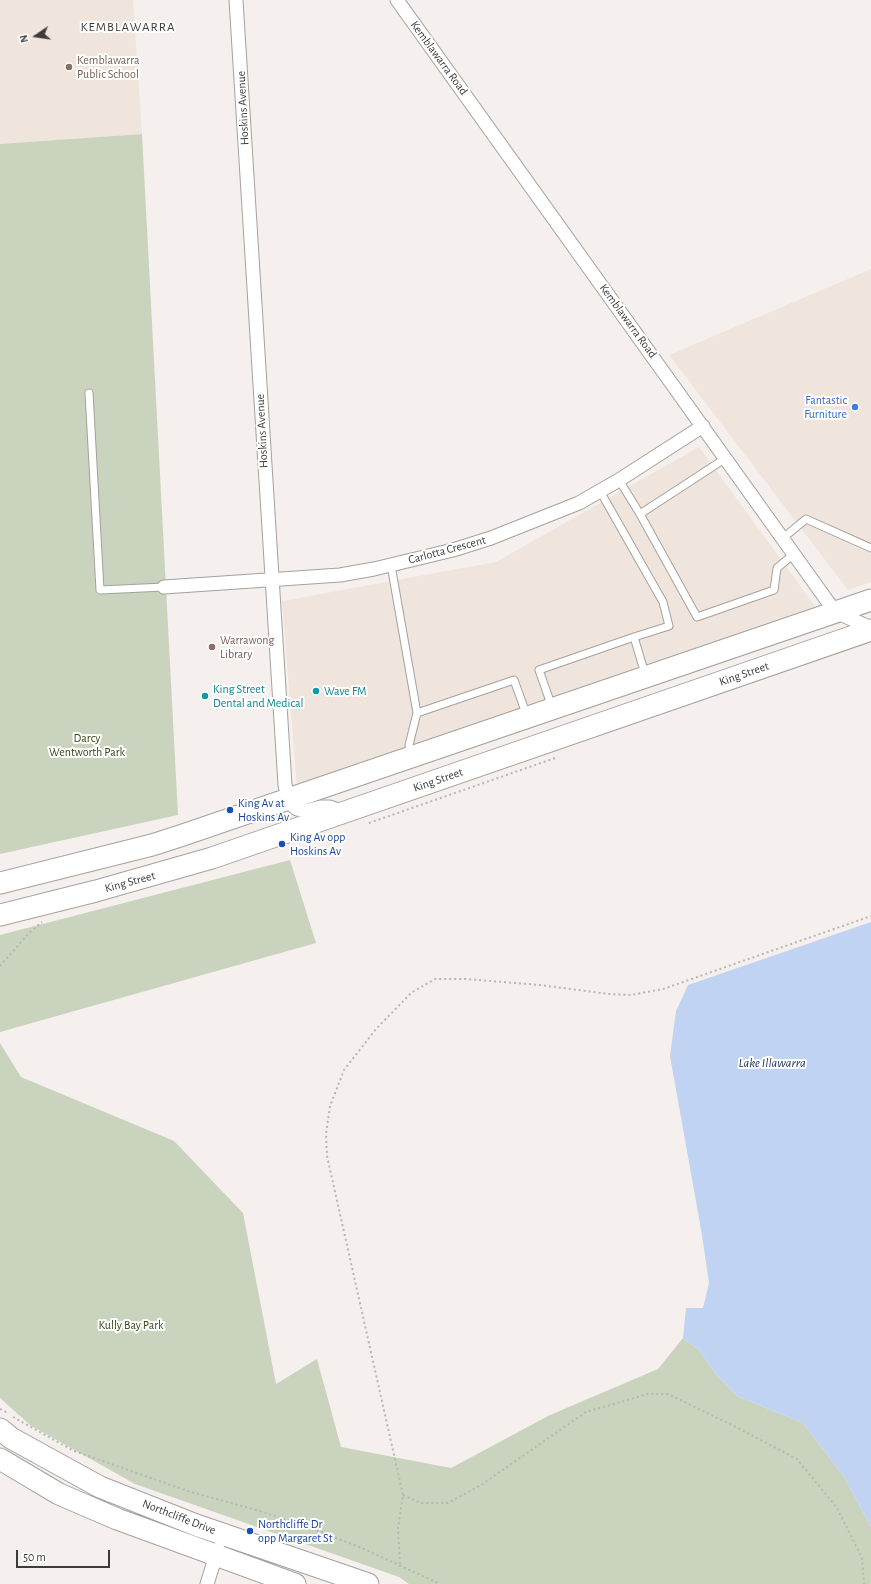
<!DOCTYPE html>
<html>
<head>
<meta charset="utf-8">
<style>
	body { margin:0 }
	#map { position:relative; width:871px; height:1584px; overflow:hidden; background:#f5f0ed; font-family:"Alegreya Sans",sans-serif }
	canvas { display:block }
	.north { position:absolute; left:16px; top:16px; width:40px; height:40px; -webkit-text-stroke:3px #fff; paint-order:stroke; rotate:257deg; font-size:11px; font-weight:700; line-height:16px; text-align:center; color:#3e3c3b }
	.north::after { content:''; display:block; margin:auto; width:14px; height:18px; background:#3e3c3b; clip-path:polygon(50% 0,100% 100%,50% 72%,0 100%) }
	.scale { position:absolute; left:16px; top:1550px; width:94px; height:18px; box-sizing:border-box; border:2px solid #3e3c3b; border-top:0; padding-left:5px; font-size:12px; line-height:14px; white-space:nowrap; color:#3e3c3b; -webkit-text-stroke:3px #fff; paint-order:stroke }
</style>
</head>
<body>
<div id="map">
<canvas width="871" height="1584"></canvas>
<div class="north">N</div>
<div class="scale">50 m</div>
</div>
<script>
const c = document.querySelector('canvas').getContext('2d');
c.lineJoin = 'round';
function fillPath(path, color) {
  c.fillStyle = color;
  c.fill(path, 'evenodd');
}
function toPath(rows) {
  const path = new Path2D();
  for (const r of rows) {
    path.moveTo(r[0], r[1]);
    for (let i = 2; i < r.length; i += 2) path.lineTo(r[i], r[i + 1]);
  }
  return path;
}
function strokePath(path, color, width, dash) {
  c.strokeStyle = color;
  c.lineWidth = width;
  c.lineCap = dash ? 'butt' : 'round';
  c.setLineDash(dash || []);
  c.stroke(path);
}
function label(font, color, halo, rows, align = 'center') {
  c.font = font + ' "Alegreya Sans",sans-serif';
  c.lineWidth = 4;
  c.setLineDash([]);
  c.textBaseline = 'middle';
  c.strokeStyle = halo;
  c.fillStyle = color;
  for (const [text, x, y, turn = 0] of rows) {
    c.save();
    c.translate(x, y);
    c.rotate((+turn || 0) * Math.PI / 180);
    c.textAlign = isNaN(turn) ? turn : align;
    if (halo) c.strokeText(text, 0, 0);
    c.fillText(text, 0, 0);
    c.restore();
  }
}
const built = toPath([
	[0,0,133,0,142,134,0,144],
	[871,269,871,582,848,590,669,355],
	[699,447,817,609,297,788,282,601,496,562]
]);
const green = toPath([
	[142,134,178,815,0,854,0,144],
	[290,860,316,943,0,1032,0,935],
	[0,1043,21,1077,174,1141,243,1213,276,1384,317,1359,341,1447,451,1468,550,1415,658,1369,683,1338,699,1350,715,1373,737,1396,803,1423,845,1478,871,1527,871,1584,409,1584,399,1577,135,1484,30,1425,0,1398]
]);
const water = toPath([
	[871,922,871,1527,845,1478,803,1423,737,1396,715,1373,699,1350,683,1338,686,1308,703,1308,709,1283,702,1235,670,1056,676,1011,688,985]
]);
const path = toPath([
	[369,823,558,757],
	[0,966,29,933,42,922],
	[0,1409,8,1413],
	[13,1417,74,1451,188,1491,263,1512,313,1529,362,1548,440,1584],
	[403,1495,421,1503,448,1503,481,1485,586,1412,648,1394,668,1394,734,1426,797,1459,837,1508,862,1558,864,1584],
	[400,1564,398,1528,403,1495,327,1156,326,1134,330,1106,344,1070,376,1029,411,993,435,979,466,979,540,985,609,994,631,995,663,989,871,916]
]);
const service = toPath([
	[89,393,100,590,164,587],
	[619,480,640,514,697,617,774,590,777,568,794,554],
	[600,491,663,602,669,626,634,637,645,674],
	[640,514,726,458],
	[783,538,806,519,871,548],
	[391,565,417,713,514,680,527,716],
	[552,707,539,670,634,637],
	[411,755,409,745,417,713]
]);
const minor = toPath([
	[236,0,285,785,289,803,297,809,305,811,321,807,330,807,344,812],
	[397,0,828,602,836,612,871,628],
	[164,587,340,575,374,569,453,550,491,538,579,503,619,480,703,426],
	[207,1584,218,1549]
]);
const primary = toPath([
	[0,883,152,845,180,836,871,600],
	[0,915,96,891,212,858,871,630],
	[0,1429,11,1438,100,1487,196,1525,368,1584],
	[0,1459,59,1494,117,1519,295,1584]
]);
const markers = [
	[69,67,4,"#8d6e63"],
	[855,407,4,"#3f7fe0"],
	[212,647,4,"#8d6e63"],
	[316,691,4,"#0f9aa8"],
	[205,696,4,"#0f9aa8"],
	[230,810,4,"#1a4fb4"],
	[282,844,4,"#1a4fb4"],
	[250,1531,4,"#1a4fb4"]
];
const streetNames = [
	["Kemblawarra Road",439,58,54],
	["Hoskins Avenue",243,108,-93],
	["Kemblawarra Road",628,321,54],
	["Hoskins Avenue",262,431,-93],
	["Carlotta Crescent",447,550,-15],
	["King Street",744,674,-19],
	["King Street",438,780,-19],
	["King Street",130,882,-15],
	["Northcliffe Drive",179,1517,21]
];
const educationNames = [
	["Kemblawarra",77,60],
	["Public School",77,74],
	["Warrawong",220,640],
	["Library",220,654]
];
const shopNames = [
	["Fantastic",847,400],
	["Furniture",847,414]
];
const cultureNames = [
	["King Street",213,689],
	["Dental and Medical",213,703],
	["Wave FM",324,691]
];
const parkNames = [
	["Darcy",87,738],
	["Wentworth Park",87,752],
	["Kully Bay Park",131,1325]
];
const transitNames = [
	["King Av at",238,803],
	["Hoskins Av",238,817],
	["King Av opp",290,837],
	["Hoskins Av",290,851],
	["Northcliffe Dr",258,1524],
	["opp Margaret St",258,1538]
];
const neighbourhoodNames = [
	["KEMBLAWARRA",128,27]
];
const waterNames = [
	["Lake Illawarra",772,1063]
];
fillPath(built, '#f0e5dc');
fillPath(green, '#cad3bd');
fillPath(water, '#c1d3f2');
strokePath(service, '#a5a19d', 9);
strokePath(minor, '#a5a19d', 15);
strokePath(primary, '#a5a19d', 23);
strokePath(path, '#b9b5b3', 2, [2, 3]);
strokePath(service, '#fff', 7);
strokePath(minor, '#fff', 13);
strokePath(primary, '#fff', 21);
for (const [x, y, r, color] of markers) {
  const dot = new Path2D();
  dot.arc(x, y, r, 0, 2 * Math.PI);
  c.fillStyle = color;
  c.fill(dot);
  strokePath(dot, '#fff', 1.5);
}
label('12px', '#3e3c3b', '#fff', streetNames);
label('12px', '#785e54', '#fff', educationNames, 'left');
label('12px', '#366cbe', '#fff', shopNames, 'right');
label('12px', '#0d838f', '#fff', cultureNames, 'left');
label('12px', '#354715', '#fff', parkNames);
label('12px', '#164399', '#fff', transitNames, 'left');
c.letterSpacing = '1px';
label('13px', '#3e3c3b', '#fff', neighbourhoodNames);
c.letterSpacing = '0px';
label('italic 13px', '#213861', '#fff', waterNames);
</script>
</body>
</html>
